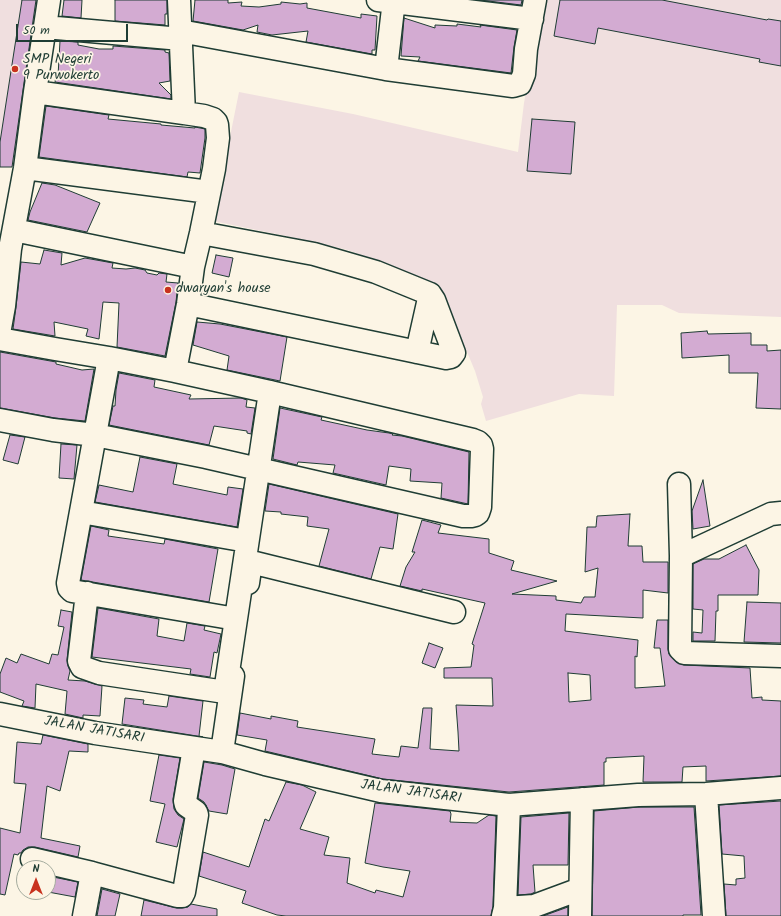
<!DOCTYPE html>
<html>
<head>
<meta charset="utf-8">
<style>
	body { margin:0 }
	#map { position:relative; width:781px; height:916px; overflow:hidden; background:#fcf5e5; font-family:Kalam,sans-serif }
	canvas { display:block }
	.north { position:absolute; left:16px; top:860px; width:40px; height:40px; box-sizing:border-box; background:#fcf5e5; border:1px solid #a4ab9e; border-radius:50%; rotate:0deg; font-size:11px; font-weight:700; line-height:16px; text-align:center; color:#1f3d34 }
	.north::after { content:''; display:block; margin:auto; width:14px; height:18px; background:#c8321e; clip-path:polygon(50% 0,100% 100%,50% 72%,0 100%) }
	.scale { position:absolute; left:16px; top:24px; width:112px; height:18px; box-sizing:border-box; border:2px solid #1f3d34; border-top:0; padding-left:5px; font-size:12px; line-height:14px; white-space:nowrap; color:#1f3d34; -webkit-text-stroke:3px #fcf5e5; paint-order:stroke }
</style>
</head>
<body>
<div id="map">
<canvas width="781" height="916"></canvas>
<div class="north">N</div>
<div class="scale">50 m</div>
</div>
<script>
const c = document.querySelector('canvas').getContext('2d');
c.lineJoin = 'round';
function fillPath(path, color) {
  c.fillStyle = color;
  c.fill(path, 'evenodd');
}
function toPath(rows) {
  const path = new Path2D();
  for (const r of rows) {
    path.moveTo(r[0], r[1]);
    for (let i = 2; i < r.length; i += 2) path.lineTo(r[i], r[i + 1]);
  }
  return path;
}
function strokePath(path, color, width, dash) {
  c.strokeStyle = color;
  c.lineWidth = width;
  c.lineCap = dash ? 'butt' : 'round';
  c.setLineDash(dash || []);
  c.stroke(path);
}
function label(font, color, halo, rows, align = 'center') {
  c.font = font + ' Kalam,sans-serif';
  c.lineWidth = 3.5;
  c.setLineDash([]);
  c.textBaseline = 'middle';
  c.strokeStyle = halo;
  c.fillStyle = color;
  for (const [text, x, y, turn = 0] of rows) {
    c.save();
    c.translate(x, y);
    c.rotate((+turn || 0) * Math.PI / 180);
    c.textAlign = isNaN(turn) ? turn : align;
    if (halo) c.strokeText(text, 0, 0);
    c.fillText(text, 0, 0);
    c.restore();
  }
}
const built = toPath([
	[0,0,41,0,16,167,0,164],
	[542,0,781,0,781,317,679,313,662,305,617,305,614,396,579,394,486,421,481,404,483,397,475,371,439,285,348,250,286,236,213,221,239,92,353,114,518,152,524,103]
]);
const building = toPath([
	[22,0,36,0,23,90,12,167,0,167,0,142,22,0],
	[64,0,82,0,81,18,62,16,64,0],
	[115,0,167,0,167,14,165,14,165,25,115,21,115,0],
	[195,0,228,0,228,3,242,2,241,6,259,7,281,4,281,2,300,4,307,3,307,8,361,18,361,14,377,16,375,50,372,50,372,54,306,42,308,31,272,35,257,32,258,25,243,30,193,21,195,0],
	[480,0,522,0,521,5,480,0],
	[560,0,662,0,767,20,768,19,781,21,781,66,759,62,760,59,598,28,595,44,554,36,560,0],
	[404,18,435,28,435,25,457,26,457,24,481,27,480,25,517,30,514,47,511,73,418,61,420,57,401,56,404,18],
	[60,41,78,42,78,45,99,49,113,49,113,46,165,50,165,52,169,53,170,81,159,83,171,95,171,99,55,82,56,76,58,76,60,41],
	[46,106,109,115,108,119,161,124,161,125,195,128,195,127,205,129,205,138,200,173,188,172,187,177,39,157,46,106],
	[532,119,575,122,571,174,527,171,532,119],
	[42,183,55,185,100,203,87,232,28,220,30,212,42,183],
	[44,250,62,253,61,265,85,258,113,263,112,268,126,269,135,268,145,270,147,273,157,275,159,273,167,274,166,282,178,283,176,302,165,356,117,347,119,303,103,302,99,339,86,336,88,329,54,322,55,336,13,329,16,307,21,262,40,264,44,250],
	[216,255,233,258,229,277,212,273,216,255],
	[197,322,220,324,287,337,280,381,227,370,229,356,193,345,197,322],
	[707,331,708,334,751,333,751,345,767,345,767,351,781,350,781,409,756,408,758,373,729,373,729,355,682,358,681,333,707,331],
	[0,352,56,362,56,364,82,370,94,369,85,421,55,418,0,408,0,352],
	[119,373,155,380,154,387,191,395,189,399,241,398,247,400,246,407,255,408,251,434,247,433,247,431,214,426,209,445,109,425,113,406,115,406,116,390,119,373],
	[280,408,322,417,321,420,367,430,389,433,393,434,392,435,402,436,469,452,468,504,441,498,442,483,410,481,411,469,389,466,386,485,333,473,335,465,298,462,297,465,273,459,280,408],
	[10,435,25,437,18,464,3,460,10,435],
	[61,444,77,445,74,479,59,478,61,444],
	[140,457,177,464,173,484,227,495,228,487,243,489,237,527,95,502,99,485,133,492,140,457],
	[703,480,710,526,693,529,692,511,703,480],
	[269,484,398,514,393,549,380,547,371,579,319,566,329,529,307,526,308,517,281,514,281,512,265,511,269,484],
	[630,514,628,546,642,546,643,562,668,562,668,593,643,590,643,618,566,614,565,631,638,640,637,657,635,656,635,688,665,686,660,648,654,648,657,620,668,620,668,649,669,654,676,662,684,665,750,668,752,698,762,697,762,700,781,701,781,776,706,781,706,766,683,767,682,782,643,782,644,756,606,758,606,762,604,762,604,785,509,792,383,779,265,751,267,740,237,735,240,713,271,719,271,716,298,721,297,727,375,739,372,754,399,757,401,746,418,748,423,708,432,708,430,749,459,751,458,732,456,705,493,706,492,678,444,678,444,668,471,667,474,645,472,644,485,603,422,589,422,591,400,586,406,567,415,552,412,552,422,520,441,525,438,533,489,539,489,553,514,561,511,570,557,581,512,594,556,596,556,600,581,603,584,597,595,597,598,568,585,572,587,527,596,527,597,516,630,514],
	[568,673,590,675,591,700,569,702,568,673],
	[91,526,109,530,108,536,164,544,165,539,218,549,209,602,81,580,91,526],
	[746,545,759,570,758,595,718,595,718,611,716,611,715,641,693,641,693,632,702,633,703,610,693,609,693,564,704,559,719,559,746,545],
	[747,602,781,603,781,643,744,642,747,602],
	[98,608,159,619,157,636,184,641,187,623,205,626,204,630,221,634,217,653,214,652,210,677,190,674,191,669,92,657,98,608],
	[61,610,72,612,67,660,68,666,70,671,68,680,85,681,102,686,100,716,83,715,83,718,65,714,67,691,36,684,35,708,22,706,24,701,0,692,0,674,6,658,17,663,21,654,49,664,52,654,58,655,64,627,58,626,61,610],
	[429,643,443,648,435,668,422,663,429,643],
	[169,696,203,701,199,736,203,737,122,724,125,698,144,700,143,704,167,707,169,696],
	[43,735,88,744,88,752,69,751,60,791,47,786,41,838,80,846,78,857,35,847,28,847,23,850,21,853,19,853,18,855,14,854,5,895,0,894,0,828,20,833,26,784,14,783,17,742,41,744,43,735],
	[159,755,180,758,173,799,174,809,178,815,184,819,177,847,156,842,165,804,150,801,159,755],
	[204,762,222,765,235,769,227,814,209,811,204,802,198,798,204,762],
	[286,782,302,785,316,792,300,829,329,837,324,855,350,858,347,883,375,893,376,890,403,897,410,871,383,867,365,863,375,803,450,811,451,814,450,822,477,823,489,815,496,816,493,906,491,916,286,916,277,915,242,903,246,891,199,876,203,852,249,867,265,819,269,821,286,782],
	[781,801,781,916,726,916,724,884,736,885,736,879,745,878,744,856,722,854,719,805,781,801],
	[639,807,694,807,701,915,683,915,683,916,592,916,594,811,639,807],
	[569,813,568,865,533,865,535,892,531,894,518,895,521,817,569,813],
	[48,876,78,882,75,897,48,892,48,876],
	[102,889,120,894,115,916,97,916,102,889],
	[144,900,177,908,182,908,188,907,191,904,217,909,217,916,141,916,144,900],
	[568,907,568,916,543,916,568,907]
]);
const minor = toPath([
	[378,0,532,19],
	[45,27,181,39],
	[180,31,386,69,513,86,520,84,524,74,526,49,535,0],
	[386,69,394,0],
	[35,92,184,113],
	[25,168,209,192],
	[14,230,193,267],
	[188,304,446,358,451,357,454,353,434,300,430,294,376,272,314,254,201,233],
	[0,328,4,306,10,249,25,168,35,92,49,0],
	[0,339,55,349,109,358,175,371,270,392,473,440,478,442,481,445,482,449,480,507,478,513,475,515,471,516,463,516,206,457,95,435,53,430,0,420],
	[417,352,430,294],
	[109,358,68,583,69,588,72,591,236,619],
	[175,371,188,304,193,267,201,233,214,169,218,138,217,125,216,122,213,119,204,116,184,113,179,0],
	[679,484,681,556,680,649,684,653,781,656],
	[81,512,247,541],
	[681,556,771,514,781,513],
	[248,583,251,562,454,612],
	[87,593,79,661,82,667,99,673,225,692,270,392],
	[0,714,95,733,222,752,265,764,381,791,509,805,638,795,706,794,781,788],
	[222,752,233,676],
	[706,794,714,916],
	[32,859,92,873,177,896,182,896,184,892,197,815,196,812,186,805,185,801,194,748],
	[505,908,534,906,580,889],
	[84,916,92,873],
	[503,916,505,908,509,805],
	[580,916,582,799]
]);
const markers = [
	[15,69,4,"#c8321e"],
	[168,290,4,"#c8321e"]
];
const poiNames = [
	["SMP Negeri",23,61],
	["9 Purwokerto",23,77],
	["dwaryan's house",176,290]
];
const streetNames = [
	["JALAN JATISARI",94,731,10],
	["JALAN JATISARI",411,793,8]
];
fillPath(built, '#f0dfdf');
fillPath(building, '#d3abd2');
strokePath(building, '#1f3d34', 1);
strokePath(minor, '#1f3d34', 25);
strokePath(minor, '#fcf5e5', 22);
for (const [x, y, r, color] of markers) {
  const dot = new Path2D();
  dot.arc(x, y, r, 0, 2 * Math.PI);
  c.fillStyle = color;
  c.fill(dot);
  strokePath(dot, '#fcf5e5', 1.5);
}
label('14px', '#1f3d34', '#fcf5e5', poiNames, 'left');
label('14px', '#1f3d34', '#fcf5e5', streetNames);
</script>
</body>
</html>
